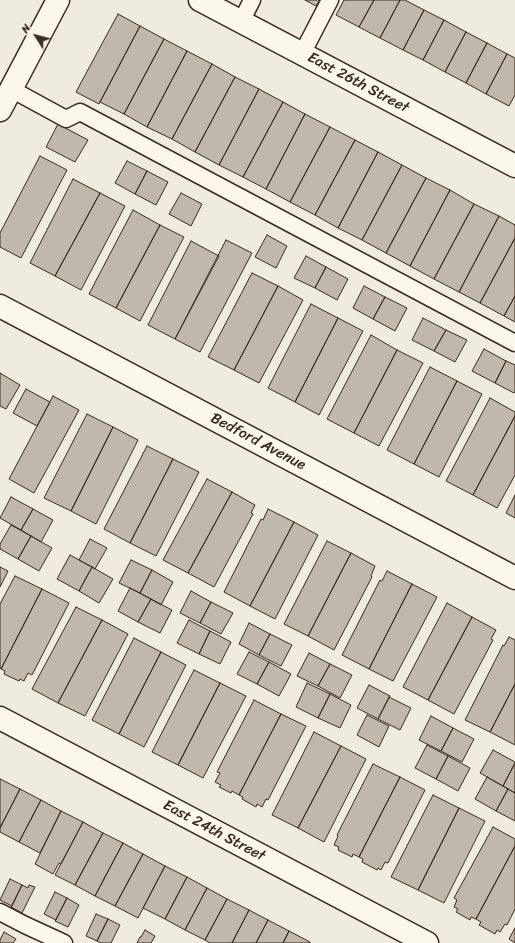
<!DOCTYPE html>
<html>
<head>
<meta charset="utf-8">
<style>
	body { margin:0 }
	#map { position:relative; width:515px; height:943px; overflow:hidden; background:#f0ebe0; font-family:Sriracha,sans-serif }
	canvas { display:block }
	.north { position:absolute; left:16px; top:16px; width:40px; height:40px; -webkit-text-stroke:3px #fbf7ec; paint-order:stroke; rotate:306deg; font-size:11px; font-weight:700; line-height:16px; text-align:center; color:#3b2a1e }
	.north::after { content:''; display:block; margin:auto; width:14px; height:18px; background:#3b2a1e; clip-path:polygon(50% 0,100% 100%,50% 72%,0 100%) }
</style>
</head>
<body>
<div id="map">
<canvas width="515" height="943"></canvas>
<div class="north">N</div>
</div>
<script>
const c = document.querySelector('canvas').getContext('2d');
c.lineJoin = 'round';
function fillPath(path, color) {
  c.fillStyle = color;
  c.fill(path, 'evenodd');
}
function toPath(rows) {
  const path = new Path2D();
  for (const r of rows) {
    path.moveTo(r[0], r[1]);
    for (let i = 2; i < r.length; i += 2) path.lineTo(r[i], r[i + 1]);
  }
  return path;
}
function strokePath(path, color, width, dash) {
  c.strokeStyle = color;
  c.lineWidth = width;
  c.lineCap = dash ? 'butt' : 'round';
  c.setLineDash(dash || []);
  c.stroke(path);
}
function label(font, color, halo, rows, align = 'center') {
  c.font = font + ' Sriracha,sans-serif';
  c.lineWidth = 4;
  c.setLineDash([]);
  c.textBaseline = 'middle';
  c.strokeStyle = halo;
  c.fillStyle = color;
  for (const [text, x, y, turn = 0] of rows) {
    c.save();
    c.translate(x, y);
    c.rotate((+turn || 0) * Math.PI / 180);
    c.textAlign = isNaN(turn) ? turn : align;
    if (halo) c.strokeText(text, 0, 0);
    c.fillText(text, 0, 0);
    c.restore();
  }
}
const building = toPath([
	[305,0,320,0,316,6,305,0],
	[344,0,374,0,359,27,336,15,344,0],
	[374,0,400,0,380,38,359,27,374,0],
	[400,0,405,0,424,10,403,50,380,38,400,0],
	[424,10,444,20,423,60,403,50,424,10],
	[118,14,140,26,99,104,76,92,118,14],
	[444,20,466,32,445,72,423,60,444,20],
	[140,26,164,39,124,114,100,102,140,26],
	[466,32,487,43,466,83,445,72,466,32],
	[164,39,187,51,147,127,124,114,164,39],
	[487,43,507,54,486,94,466,83,487,43],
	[187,51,212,64,172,139,147,127,187,51],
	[507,54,515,58,515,95,509,106,486,94,507,54],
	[212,64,235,77,195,152,172,139,212,64],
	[235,77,259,89,219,165,195,152,235,77],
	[259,89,283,102,243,177,219,165,259,89],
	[283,102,305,114,266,189,243,177,283,102],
	[305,114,330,127,290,202,266,189,305,114],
	[58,124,88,140,75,162,46,147,58,124],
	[330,127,355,140,315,215,290,202,330,127],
	[355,140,378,152,338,228,315,215,355,140],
	[378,152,402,165,362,240,338,228,378,152],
	[40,156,67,170,21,258,0,247,0,233,40,156],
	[127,161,147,171,135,194,115,183,127,161],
	[402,165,426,178,386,253,362,240,402,165],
	[147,171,168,182,156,205,135,194,147,171],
	[426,178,450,190,410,266,386,253,426,178],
	[73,179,100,193,55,276,30,263,73,179],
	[450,190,474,204,434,279,410,266,450,190],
	[100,193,125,206,81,290,55,276,100,193],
	[181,193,202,204,191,226,169,214,181,193],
	[474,204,499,216,459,292,434,279,474,204],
	[133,210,160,225,116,308,89,294,133,210],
	[499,216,515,225,515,238,480,303,459,292,499,216],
	[160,225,184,237,140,321,116,308,160,225],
	[267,235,287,246,276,268,255,257,267,235],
	[515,238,515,296,504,316,480,303,515,238],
	[226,240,252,253,200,352,175,339,226,240],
	[191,241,219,256,175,339,148,325,191,241],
	[306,256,326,267,315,288,294,278,306,256],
	[326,267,348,279,337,300,315,288,326,267],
	[252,273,278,286,234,370,208,357,252,273],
	[278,286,303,300,259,383,234,370,278,286],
	[364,286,385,297,373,319,353,308,364,286],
	[515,296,515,322,504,316,515,296],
	[385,297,407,308,395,331,373,319,385,297],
	[311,304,338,318,295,402,268,388,311,304],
	[338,318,363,331,319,415,295,402,338,318],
	[423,318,446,330,434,351,412,340,423,318],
	[446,330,467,340,455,362,434,351,446,330],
	[371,335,397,350,354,433,327,419,371,335],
	[484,349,506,361,495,383,472,371,484,349],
	[397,350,423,363,379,446,354,433,397,350],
	[506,361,515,365,515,392,514,393,495,383,506,361],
	[430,367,457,381,414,464,387,450,430,367],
	[0,373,20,385,6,409,0,406,0,373],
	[457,381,482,394,439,477,414,464,457,381],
	[26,389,50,402,37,426,13,413,26,389],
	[53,396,79,410,34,493,9,479,53,396],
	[490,398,515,412,515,416,473,495,446,481,490,398],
	[87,414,113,427,71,511,44,498,87,414],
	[515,416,515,475,497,508,473,495,515,416],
	[113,427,138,440,96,524,71,511,113,427],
	[147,446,173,459,130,543,104,529,147,446],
	[173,459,199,472,156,556,130,543,173,459],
	[207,479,232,492,188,573,163,560,207,479],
	[232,492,255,505,251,513,253,514,214,587,188,573,232,492],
	[515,495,515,518,506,513,515,495],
	[11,497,33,509,21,530,0,518,11,497],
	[33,509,53,520,41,542,21,530,33,509],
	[268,509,294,522,250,606,224,592,261,519,263,520,268,509],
	[294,522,318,535,275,619,250,606,294,522],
	[11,525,31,536,18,559,0,549,0,544,11,525],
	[31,536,52,548,39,571,18,559,31,536],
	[90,539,107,548,95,569,79,560,90,539],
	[327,541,351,553,308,636,284,624,327,541],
	[351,553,375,566,371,576,372,577,334,650,308,636,351,553],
	[70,555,92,567,79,591,57,579,70,555],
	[131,560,152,570,140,593,119,583,131,560],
	[0,567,8,571,0,587,0,567],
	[92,567,113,579,99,603,79,591,92,567],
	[152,570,173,582,161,605,140,593,152,570],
	[387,571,412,584,369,669,342,655,380,580,382,581,387,571],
	[15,576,42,589,1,669,0,668,0,604,15,576],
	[412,584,437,597,393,681,369,669,412,584],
	[130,588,151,599,138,622,118,611,130,588],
	[42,589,69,603,32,675,28,673,24,681,20,679,19,681,4,674,5,671,1,669,42,589],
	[191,591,211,602,200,623,180,613,191,591],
	[151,599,172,610,160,633,138,622,151,599],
	[211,602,233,613,221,634,200,623,211,602],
	[447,603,472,617,428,700,403,687,447,603],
	[76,607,102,620,58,703,32,689,76,607],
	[472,617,496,630,491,639,493,640,454,714,428,700,472,617],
	[102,620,128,634,85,716,58,703,102,620],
	[189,620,210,631,199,654,177,643,189,620],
	[249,623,270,634,259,655,239,644,249,623],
	[210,631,231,642,220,664,199,654,210,631],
	[270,634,292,645,281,666,259,655,270,634],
	[509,637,515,640,515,684,490,732,465,720,503,645,504,646,509,637],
	[134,638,161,652,119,734,92,720,134,638],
	[161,652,186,665,144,747,119,734,161,652],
	[249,652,269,662,257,684,237,674,249,652],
	[309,653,330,664,318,686,297,676,309,653],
	[269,662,291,674,279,696,257,684,269,662],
	[330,664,352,675,340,698,318,686,330,664],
	[194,670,220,683,178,765,152,752,194,670],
	[220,683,246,696,203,778,178,765,220,683],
	[307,683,330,694,318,718,296,707,307,683],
	[515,684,515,745,490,732,515,684],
	[369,685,390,696,378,719,357,708,369,685],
	[330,694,351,705,340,728,318,718,330,694],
	[389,697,411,708,400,730,378,719,389,697],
	[254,700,281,714,239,795,232,791,231,793,219,787,221,785,215,782,220,773,217,772,254,700],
	[281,714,306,726,268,800,266,799,262,807,257,804,256,807,242,799,243,797,239,795,281,714],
	[367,715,389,726,379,747,357,735,367,715],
	[431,716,453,728,441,751,419,740,431,716],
	[453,728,474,739,462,762,441,751,453,728],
	[314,732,341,746,298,828,272,815,314,732],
	[427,745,448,756,436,779,415,768,427,745],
	[341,746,366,759,324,842,298,828,341,746],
	[493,750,515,762,515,763,503,786,480,773,493,750],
	[448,756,470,768,458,791,436,779,448,756],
	[515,763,515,793,503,786,515,763],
	[373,764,400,777,359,857,353,854,352,857,338,850,339,847,334,845,338,836,337,835,373,764],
	[400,777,425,790,388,863,385,862,381,870,378,868,377,870,362,862,363,859,359,857,400,777],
	[487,777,508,789,496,811,475,799,487,777],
	[0,779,20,789,0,828,0,779],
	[20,789,41,800,19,842,0,832,0,828,20,789],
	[508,789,515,793,515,821,496,811,508,789],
	[433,795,459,808,418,890,391,877,433,795],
	[41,800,61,811,40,853,19,842,41,800],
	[459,808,485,821,444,903,418,890,459,808],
	[61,811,83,822,61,864,59,863,53,874,35,864,61,811],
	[83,822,103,833,75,885,55,875,83,822],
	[493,827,515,839,515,846,476,919,471,917,470,920,456,912,458,909,454,907,457,900,454,898,493,827],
	[103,833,123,843,95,896,75,885,103,833],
	[123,843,143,854,115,906,95,896,123,843],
	[515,846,515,909,507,925,505,924,500,932,497,930,495,934,479,925,481,922,476,919,515,846],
	[143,854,165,866,138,918,115,906,143,854],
	[165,866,187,877,165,919,143,908,165,866],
	[187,877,207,888,185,930,165,919,187,877],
	[10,879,22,885,12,906,0,900,10,879],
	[22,885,28,888,29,885,35,887,22,913,11,907,22,885],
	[207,888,227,899,205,940,185,930,207,888],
	[55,892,67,898,56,920,44,914,55,892],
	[67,898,79,905,68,927,55,921,67,898],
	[227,899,249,910,232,943,210,943,205,940,227,899],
	[249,910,268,920,256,943,232,943,249,910],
	[96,914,108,919,97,941,86,936,96,914],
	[108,919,120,925,111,943,101,943,97,941,108,919],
	[268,920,289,931,283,943,256,943,268,920],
	[515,928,515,943,509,939,515,928],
	[145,930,155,936,151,943,137,943,140,937,141,937,145,930],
	[289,931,310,942,310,943,283,943,289,931],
	[4,932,16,939,13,943,0,943,0,940,4,932]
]);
const lane = toPath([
	[241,22,252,0],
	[302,54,330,0],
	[11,89,66,119,80,112,515,343],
	[0,912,25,925,64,943]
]);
const street = toPath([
	[200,0,515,166],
	[0,110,58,0],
	[0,718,427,943]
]);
const secondary = toPath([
	[0,306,515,578]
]);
const streetNames = [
	["East 26th Street",358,83,28],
	["Bedford Avenue",258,442,28],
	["East 24th Street",214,831,28]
];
fillPath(building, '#c0b8ad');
strokePath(building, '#3b2a1e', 1);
strokePath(lane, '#3b2a1e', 19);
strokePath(street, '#3b2a1e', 25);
strokePath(secondary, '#3b2a1e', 25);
strokePath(lane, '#fbf7ec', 16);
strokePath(street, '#fbf7ec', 22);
strokePath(secondary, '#fbf7ec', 22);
label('15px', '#3b2a1e', '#fbf7ec', streetNames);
</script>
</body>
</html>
